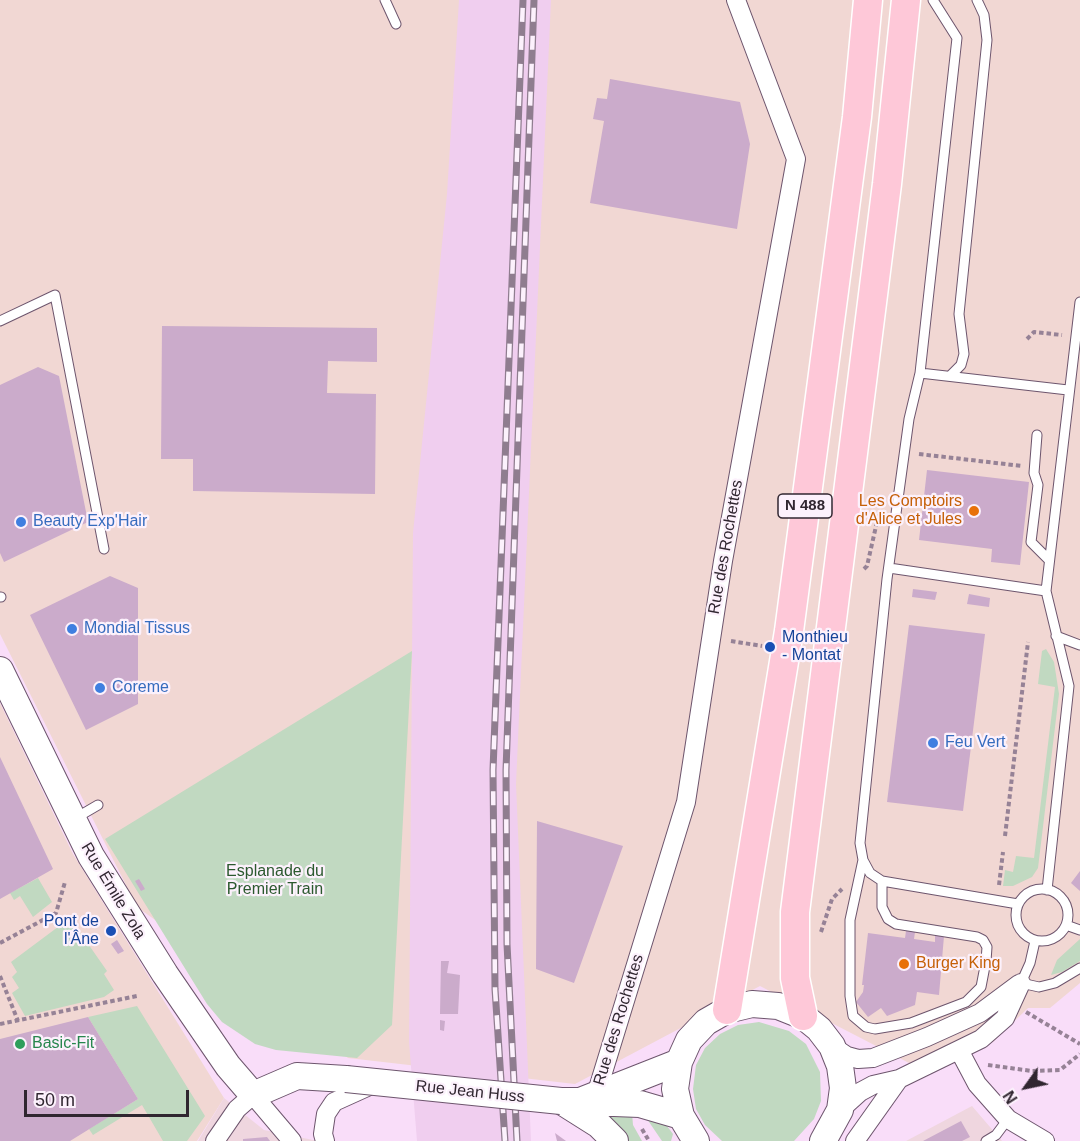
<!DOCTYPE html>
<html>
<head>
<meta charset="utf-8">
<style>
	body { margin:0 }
	#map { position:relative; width:1080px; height:1141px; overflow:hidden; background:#f9ddf9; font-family:Helvetica,sans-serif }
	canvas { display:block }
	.north { position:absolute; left:996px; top:1057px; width:60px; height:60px; -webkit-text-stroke:4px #fcf1fc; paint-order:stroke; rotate:237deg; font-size:16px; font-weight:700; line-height:24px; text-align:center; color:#302630 }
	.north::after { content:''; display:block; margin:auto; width:21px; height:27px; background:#302630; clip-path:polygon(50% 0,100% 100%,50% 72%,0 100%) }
	.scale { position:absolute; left:24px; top:1090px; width:165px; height:27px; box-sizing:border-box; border:3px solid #302630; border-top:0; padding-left:8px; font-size:18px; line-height:21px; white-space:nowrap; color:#302630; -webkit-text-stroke:4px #fcf1fc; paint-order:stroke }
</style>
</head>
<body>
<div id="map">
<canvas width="1080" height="1141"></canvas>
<div class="north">N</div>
<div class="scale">50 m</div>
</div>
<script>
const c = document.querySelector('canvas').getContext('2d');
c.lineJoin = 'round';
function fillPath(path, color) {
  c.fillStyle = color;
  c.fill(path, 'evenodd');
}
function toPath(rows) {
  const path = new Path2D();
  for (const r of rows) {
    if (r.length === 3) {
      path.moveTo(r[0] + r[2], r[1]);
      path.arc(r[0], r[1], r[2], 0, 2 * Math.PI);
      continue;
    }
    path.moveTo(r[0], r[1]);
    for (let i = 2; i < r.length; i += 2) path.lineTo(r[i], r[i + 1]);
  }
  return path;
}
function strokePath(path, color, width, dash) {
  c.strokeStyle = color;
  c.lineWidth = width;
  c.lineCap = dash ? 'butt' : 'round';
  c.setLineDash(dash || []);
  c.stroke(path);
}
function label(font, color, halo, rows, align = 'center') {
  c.font = font + ' Helvetica,sans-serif';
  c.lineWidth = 4.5;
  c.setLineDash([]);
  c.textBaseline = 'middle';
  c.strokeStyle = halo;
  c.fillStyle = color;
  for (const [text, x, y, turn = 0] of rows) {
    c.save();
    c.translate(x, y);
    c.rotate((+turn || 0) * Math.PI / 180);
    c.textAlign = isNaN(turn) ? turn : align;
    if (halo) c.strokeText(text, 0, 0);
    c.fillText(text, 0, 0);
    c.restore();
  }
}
const commercial = toPath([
	[0,0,1080,0,1080,983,1050,1008,1028,1008,993,1042,911,1064,760,986,575,1084,348,1058,137,907,0,634],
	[0,703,73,854,224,1098,197,1141,0,1141]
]);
const industrial = toPath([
	[224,1098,264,1130,318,1141,198,1141],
	[972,1106,1002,1141,906,1141]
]);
const built = toPath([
	[459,0,551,0,516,784,531,1141,417,1141,409,1042,413,533,447,194]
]);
const green = toPath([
	[1046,649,1054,662,1059,694,1038,868,1032,877,1013,886,1003,886,1005,870,1013,872,1016,856,1034,858,1055,687,1038,684,1042,651],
	[412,651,392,1025,357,1058,276,1050,255,1044,222,1022,207,1004,105,839],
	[38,878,52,902,33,917,20,896,14,900,10,893],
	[70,918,107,971,104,974,114,990,104,997,25,1016,12,993,19,988,12,977,17,972,11,962],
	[1080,939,1080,961,1062,972,1051,975,1057,960],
	[137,1006,205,1116,187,1141,163,1141,142,1105,93,1135,89,1129,138,1099,88,1017],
	[759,1022,789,1031,806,1044,820,1072,821,1101,814,1119,794,1141,722,1141,705,1125,696,1109,693,1089,696,1065,705,1048,720,1034,738,1025],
	[632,1113,633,1125,642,1141,624,1141,603,1114],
	[647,1119,657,1120,667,1126,673,1134,671,1141,662,1141]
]);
const building = toPath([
	[610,79,740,102,750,144,737,229,590,203,604,121,593,119,597,98,607,99],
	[162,326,377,328,377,362,328,361,327,393,376,394,375,494,193,491,193,459,161,459],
	[38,367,59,376,88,522,4,562,0,553,0,385],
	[927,470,1029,482,1020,565,991,562,992,549,919,540],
	[110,576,138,588,138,704,86,730,30,615],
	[913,589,937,592,935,600,912,597],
	[969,594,990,598,989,607,967,604],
	[909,625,985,634,963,811,887,802],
	[0,757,53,869,0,899],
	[537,821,623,846,574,983,536,969],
	[1080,871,1080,891,1071,883],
	[139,879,145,889,141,891,135,881],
	[110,925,115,935,112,937,106,927],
	[906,931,915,932,914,939,935,942,935,935,944,936,939,995,917,992,915,1005,887,1016,881,1008,868,1017,856,1002,863,992,864,985,862,985,868,933,905,938],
	[117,940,124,951,118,954,111,944],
	[441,961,449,961,447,973,460,975,458,1014,440,1014],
	[88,1017,138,1099,70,1141,0,1141,0,1039],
	[440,1020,445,1021,444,1031,440,1030],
	[961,1121,970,1137,962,1141,923,1141],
	[555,1133,566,1141,557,1141],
	[267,1137,270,1141,243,1141,243,1139]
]);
const path = toPath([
	[1027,339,1034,332,1062,335],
	[919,454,1022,466],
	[864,569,867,566,879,513],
	[731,641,762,646],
	[1005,836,1028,642],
	[999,885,1003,852],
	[821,932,832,899,842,889],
	[0,943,56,913,65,882],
	[0,976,18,1021],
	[1026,1012,1080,1044],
	[0,1024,137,996],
	[988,1065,1032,1071,1060,1070,1080,1054],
	[642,1129,649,1141]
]);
const service = toPath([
	[385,0,396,24],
	[933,0,957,38,920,373,909,419,887,579,860,843,863,860,870,873,882,881,1018,904],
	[0,321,55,295,104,549],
	[920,373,1068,390],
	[951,375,961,365,964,354,959,314,987,40,984,15,977,0],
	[1037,435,1034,473,1038,485,1031,542,1049,560],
	[889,568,1046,591],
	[0,597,1,597],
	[1056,636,1080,645],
	[74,819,98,805],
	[863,860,850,920,850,996,853,1016,866,1027,875,1029,911,1023,966,1002,981,987,986,961,987,947,983,940,977,937,896,924,888,919,882,907,882,881],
	[1042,915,26],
	[1047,890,1069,686,1046,591,1080,302],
	[1066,925,1080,930],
	[1035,941,1030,963,1021,983,1039,987,1055,983,1080,968],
	[986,1141,996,1135,1008,1119]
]);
const minor = toPath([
	[832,1046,847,1056,858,1059,873,1058,927,1037,980,1013,1019,984],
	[959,1050,977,1084,1008,1119,1045,1141],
	[596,1095,686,802,723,561,796,159,736,0],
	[840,1110,860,1092,873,1085,899,1079,981,1039,1005,1018,1021,983],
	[215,1141,237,1109,253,1095,292,1141],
	[325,1141,323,1134,326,1114,334,1102,376,1083],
	[855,1141,899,1079]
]);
const secondary = toPath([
	[0,670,91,856,165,974,228,1066,253,1095,297,1076,346,1079],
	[561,1101,580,1101,679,1062],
	[561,1101,599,1125,615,1141],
	[588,1102,640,1104,681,1116],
	[696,1141,681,1116,675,1089,679,1062,689,1040,706,1022,727,1010,752,1004,778,1006,803,1016,819,1029,832,1046,840,1066,843,1088,840,1110,823,1141]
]);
const primary = toPath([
	[727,1010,789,631,857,117,868,0],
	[803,1016,795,978,795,912,887,184,906,0]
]);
const rail = toPath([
	[505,1141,495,989,493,770,523,0],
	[517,1141,507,944,506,770,534,0]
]);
const secondaryBridge = toPath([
	[346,1079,561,1101]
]);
const markers = [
	[974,511,6,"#e8710a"],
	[21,522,6,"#3f7fe0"],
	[72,629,6,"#3f7fe0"],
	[770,647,6,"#1a4fb4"],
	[100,688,6,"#3f7fe0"],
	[933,743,6,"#3f7fe0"],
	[111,931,6,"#1a4fb4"],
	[904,964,6,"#e8710a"],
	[20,1044,6,"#2e9e5b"]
];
const shields = [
	[805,506,54]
];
const shieldNames = [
	["N 488",805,506]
];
const foodNames = [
	["Les Comptoirs",962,502],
	["d'Alice et Jules",962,520],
	["Burger King",916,964,"left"]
];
const shopNames = [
	["Beauty Exp'Hair",33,522],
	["Mondial Tissus",84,629],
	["Coreme",112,688],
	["Feu Vert",945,743]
];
const streetNames = [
	["Rue des Rochettes",726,547,-80],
	["Rue Émile Zola",113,891,59],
	["Rue des Rochettes",619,1020,-73],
	["Rue Jean Huss",470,1092,6]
];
const transitNames = [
	["Monthieu",782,638],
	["- Montat",782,656],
	["Pont de",99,922,"right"],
	["l'Âne",99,940,"right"]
];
const parkNames = [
	["Esplanade du",275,872],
	["Premier Train",275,890]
];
const leisureNames = [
	["Basic-Fit",32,1044]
];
fillPath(commercial, '#f1d7d3');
fillPath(industrial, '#efd6df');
fillPath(built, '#f0ceef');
fillPath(green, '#c1d9c1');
fillPath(building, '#cbabcb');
strokePath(service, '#6d556d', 11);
strokePath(minor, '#6d556d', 20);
strokePath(secondary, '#6d556d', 28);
strokePath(primary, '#fff', 31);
strokePath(path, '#968296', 4, [4.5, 3]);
strokePath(service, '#fff', 9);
strokePath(minor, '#fff', 18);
strokePath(secondary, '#fff', 26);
strokePath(primary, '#fec8d8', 28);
strokePath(rail, '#8f7d8f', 7);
strokePath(rail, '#fcf1fc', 4.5, [14]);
strokePath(secondaryBridge, '#6d556d', 28, []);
strokePath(secondaryBridge, '#fff', 26);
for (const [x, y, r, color] of markers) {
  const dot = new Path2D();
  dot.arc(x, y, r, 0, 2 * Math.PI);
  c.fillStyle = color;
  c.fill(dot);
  strokePath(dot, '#fcf1fc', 2);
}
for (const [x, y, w] of shields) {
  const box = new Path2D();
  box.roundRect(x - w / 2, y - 12, w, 24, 4.5);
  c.fillStyle = '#fcf1fc';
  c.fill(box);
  strokePath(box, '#302630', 1.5);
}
label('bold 15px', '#302630', null, shieldNames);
label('16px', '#c56008', '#fcf1fc', foodNames, 'right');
label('16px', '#366cbe', '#fcf1fc', shopNames, 'left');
label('16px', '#302630', '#fcf1fc', streetNames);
label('16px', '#164399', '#fcf1fc', transitNames, 'left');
label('16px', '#2b592e', '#fcf1fc', parkNames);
label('16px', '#27864d', '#fcf1fc', leisureNames, 'left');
</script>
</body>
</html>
